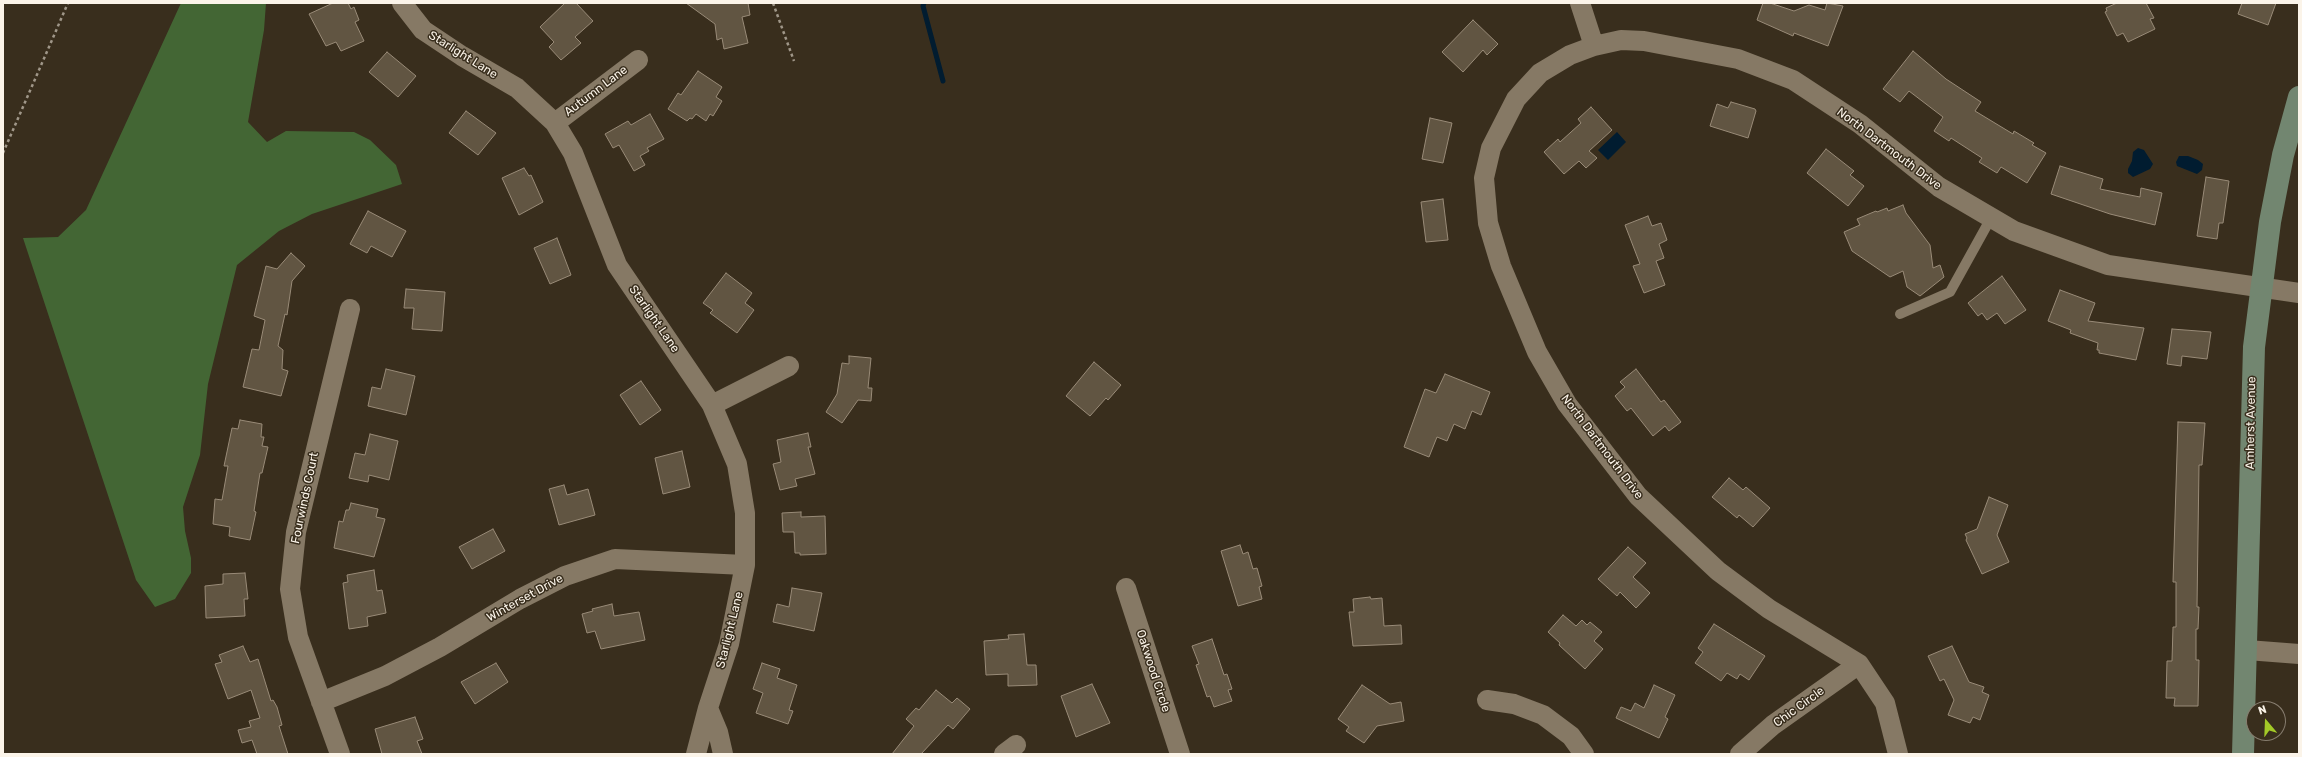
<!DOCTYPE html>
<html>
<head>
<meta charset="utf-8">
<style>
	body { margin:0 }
	#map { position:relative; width:2302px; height:757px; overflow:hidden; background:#392e1d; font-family:Rubik,sans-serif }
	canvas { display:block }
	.frame { position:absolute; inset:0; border:4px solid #fbf4e9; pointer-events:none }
	.north { position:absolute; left:2246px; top:701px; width:40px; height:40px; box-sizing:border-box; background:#392e1d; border:1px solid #877d6f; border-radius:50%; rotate:341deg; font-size:11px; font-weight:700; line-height:16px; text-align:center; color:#fbf4e9 }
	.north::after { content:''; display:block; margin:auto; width:14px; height:18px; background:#a3c927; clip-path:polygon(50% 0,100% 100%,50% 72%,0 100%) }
</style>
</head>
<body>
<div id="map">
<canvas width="2302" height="757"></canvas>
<div class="frame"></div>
<div class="north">N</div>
</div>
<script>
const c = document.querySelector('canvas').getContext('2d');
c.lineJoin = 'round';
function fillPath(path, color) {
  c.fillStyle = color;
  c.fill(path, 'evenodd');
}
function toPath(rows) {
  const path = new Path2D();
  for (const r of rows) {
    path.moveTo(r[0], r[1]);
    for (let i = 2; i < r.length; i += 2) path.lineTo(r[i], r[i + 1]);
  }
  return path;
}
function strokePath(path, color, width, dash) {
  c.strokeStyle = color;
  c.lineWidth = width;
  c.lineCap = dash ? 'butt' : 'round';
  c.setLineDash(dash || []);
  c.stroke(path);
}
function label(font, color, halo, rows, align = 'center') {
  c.font = font + ' Rubik,sans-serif';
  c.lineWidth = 3;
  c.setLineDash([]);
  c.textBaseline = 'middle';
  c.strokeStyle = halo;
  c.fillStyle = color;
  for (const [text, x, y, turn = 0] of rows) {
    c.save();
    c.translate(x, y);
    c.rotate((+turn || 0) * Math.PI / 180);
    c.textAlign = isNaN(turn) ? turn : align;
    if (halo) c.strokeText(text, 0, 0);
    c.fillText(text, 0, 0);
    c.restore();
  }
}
const forest = toPath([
	[181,3,266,3,264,30,248,122,267,142,286,131,354,132,370,140,396,165,402,184,312,214,279,231,237,265,208,384,200,455,183,507,185,531,191,558,191,573,175,599,155,607,136,580,23,238,58,237,86,210]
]);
const water = toPath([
	[1617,132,1626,142,1608,160,1598,150],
	[2138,148,2144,150,2153,164,2150,169,2133,177,2128,173,2128,169,2132,161,2133,152],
	[2179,156,2188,156,2198,160,2203,164,2202,170,2197,174,2177,166,2176,162]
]);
const stream = toPath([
	[924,3,923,6,943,81]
]);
const building = toPath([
	[333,3,348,3,351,9,354,7,359,20,355,22,364,41,341,51,336,42,326,46,309,14,333,3],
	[565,3,576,3,593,21,575,37,581,43,561,60,549,47,554,42,540,27,565,3],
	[686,3,748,3,750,15,742,17,748,43,724,49,722,38,717,40,715,24,686,3],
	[1763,3,1770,3,1794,11,1809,5,1825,10,1827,3,1843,6,1828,46,1794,33,1793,36,1757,20,1763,3],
	[2117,3,2146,3,2154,18,2150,19,2155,29,2128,42,2123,33,2117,36,2105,12,2107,11,2106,8,2117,3],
	[2242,3,2276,3,2268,25,2238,14,2242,3],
	[1473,20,1498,44,1487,55,1483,50,1463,72,1442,52,1473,20],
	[1913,51,1946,79,1981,102,1975,111,2013,134,2014,131,2034,143,2032,145,2046,153,2027,183,2001,167,1997,173,1979,162,1982,158,1951,138,1949,141,1934,131,1943,117,1909,91,1900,102,1883,89,1913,51],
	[387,52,416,76,398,97,369,72,387,52],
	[698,71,722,87,716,97,722,101,713,116,710,114,706,121,696,114,692,119,690,118,687,121,668,109,678,93,681,95,698,71],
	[1731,102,1755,109,1756,111,1748,138,1710,126,1717,104,1728,108,1731,102],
	[1591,107,1612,130,1589,151,1597,158,1586,168,1579,161,1564,174,1544,152,1558,139,1560,142,1581,123,1578,119,1591,107],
	[466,111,496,133,478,155,449,133,466,111],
	[650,114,664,139,647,148,649,151,640,156,645,165,634,171,619,145,613,148,605,134,628,121,631,125,650,114],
	[1430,118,1452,123,1443,163,1422,159,1430,118],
	[1826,149,1854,171,1850,175,1864,186,1848,206,1807,173,1826,149],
	[2060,166,2103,179,2100,189,2140,197,2141,188,2162,193,2155,225,2110,214,2051,194,2060,166],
	[524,168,529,176,531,175,543,202,519,215,502,178,524,168],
	[2206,177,2229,181,2223,223,2219,223,2217,239,2197,236,2206,177],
	[1443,199,1448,240,1426,242,1421,202,1443,199],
	[1903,205,1906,213,1930,245,1933,268,1940,265,1944,277,1920,296,1907,287,1903,271,1890,277,1852,251,1844,232,1860,225,1857,219,1876,211,1877,212,1887,208,1888,211,1903,205],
	[368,211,406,231,392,257,371,246,367,253,350,244,368,211],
	[1648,216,1652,226,1661,223,1667,240,1659,244,1664,258,1656,261,1665,285,1644,293,1633,266,1640,264,1625,225,1648,216],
	[557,238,571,275,550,284,534,248,557,238],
	[291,253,305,266,292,281,287,315,285,314,278,346,283,350,282,369,288,371,281,396,243,387,252,349,259,350,265,320,254,316,266,266,277,269,291,253],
	[726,273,752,293,745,303,754,310,737,333,710,313,713,310,703,303,726,273],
	[2002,276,2026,310,2005,324,1997,313,1987,320,1982,313,1978,316,1968,303,2002,276],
	[406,289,445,292,442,331,412,329,414,308,404,308,406,289],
	[2060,290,2095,303,2088,321,2144,328,2136,360,2099,353,2099,350,2097,350,2098,343,2070,333,2071,330,2048,321,2060,290],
	[2172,329,2211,332,2207,359,2182,356,2181,366,2167,364,2172,329],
	[849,356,871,358,868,388,872,388,871,401,858,400,842,423,826,412,837,394,842,363,849,364,849,356],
	[1094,362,1121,385,1108,400,1106,398,1090,416,1066,396,1094,362],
	[386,369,415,376,406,415,368,406,372,387,381,389,386,369],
	[1636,369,1661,402,1664,400,1681,422,1669,431,1665,426,1653,436,1631,408,1627,411,1615,396,1625,387,1620,382,1636,369],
	[1445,374,1490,392,1481,415,1472,411,1465,429,1454,424,1447,441,1437,437,1429,457,1404,447,1425,389,1436,393,1445,374],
	[641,381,661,410,640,425,620,395,641,381],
	[240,420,262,424,261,437,264,437,262,446,268,447,262,473,260,473,254,511,256,512,250,540,229,536,230,527,213,524,215,499,222,500,228,466,224,466,232,428,238,429,240,420],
	[2178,422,2205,423,2202,465,2199,465,2197,607,2199,607,2198,629,2196,629,2196,660,2199,660,2198,706,2174,706,2175,698,2166,698,2167,661,2172,661,2173,627,2176,627,2176,582,2173,582,2178,422],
	[808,433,811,447,808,447,815,474,795,479,797,486,780,490,773,464,781,462,777,440,808,433],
	[370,434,398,441,389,480,369,475,368,482,349,478,355,453,365,455,370,434],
	[682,451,690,487,663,494,655,458,682,451],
	[1729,478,1743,490,1746,487,1770,508,1753,527,1739,515,1737,518,1712,497,1729,478],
	[564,485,567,495,588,489,595,515,559,525,549,489,564,485],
	[1989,497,2008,505,1997,535,2009,562,1982,574,1966,540,1967,538,1965,534,1977,529,1989,497],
	[351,503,378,509,376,517,385,519,374,557,334,548,339,521,343,522,346,510,349,510,351,503],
	[801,512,801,517,825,516,826,554,800,555,800,553,795,553,794,532,783,532,782,513,801,512],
	[493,529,505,551,472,569,459,547,493,529],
	[1240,545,1243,554,1248,552,1253,569,1257,568,1262,586,1259,587,1262,599,1238,606,1221,551,1240,545],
	[1628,547,1646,563,1633,577,1650,593,1636,608,1620,592,1617,596,1598,579,1628,547],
	[374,570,377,591,382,590,386,613,367,617,368,626,349,629,343,583,348,582,347,575,374,570],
	[245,573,248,599,244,599,245,616,206,618,205,586,223,584,223,574,245,573],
	[792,588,822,593,814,631,773,622,777,604,789,607,792,588],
	[1370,597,1371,599,1382,598,1384,626,1401,625,1402,644,1353,646,1349,612,1354,612,1353,599,1370,597],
	[612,604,614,616,639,612,645,640,601,649,595,631,587,633,582,614,593,611,592,609,612,604],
	[1563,615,1576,626,1582,620,1587,625,1590,622,1602,632,1594,641,1603,649,1585,669,1559,645,1560,643,1548,632,1563,615],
	[1714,624,1765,656,1749,680,1740,674,1737,679,1727,673,1721,681,1695,663,1703,652,1698,648,1714,624],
	[1024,634,1027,665,1036,665,1037,685,1008,686,1008,674,986,675,984,641,1009,639,1008,635,1024,634],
	[1212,639,1224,675,1227,674,1232,689,1228,690,1232,701,1214,707,1210,696,1207,697,1196,665,1199,664,1192,646,1212,639],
	[243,646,250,662,258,659,271,701,273,700,277,707,282,725,279,726,288,754,257,754,252,740,242,743,238,730,251,727,249,721,260,718,251,690,228,699,215,664,222,662,219,655,243,646],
	[1952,646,1969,682,1984,687,1982,692,1989,695,1980,720,1973,717,1970,723,1948,715,1954,700,1944,679,1940,681,1928,656,1952,646],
	[496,663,508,682,475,704,461,682,496,663],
	[762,663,780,669,777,678,797,685,789,710,793,711,788,724,756,713,763,693,753,689,762,663],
	[1092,684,1110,723,1076,737,1061,696,1092,684],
	[1362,685,1390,704,1401,702,1404,721,1377,726,1364,743,1346,731,1349,727,1338,719,1362,685],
	[1654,685,1675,695,1665,717,1668,719,1659,738,1616,718,1621,707,1631,711,1635,703,1644,708,1654,685],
	[936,690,952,703,957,698,970,709,953,729,948,725,921,754,892,754,914,726,906,719,916,708,919,710,936,690],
	[415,717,423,739,417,741,422,754,382,754,375,729,415,717]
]);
const path = toPath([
	[773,3,794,61],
	[3,153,68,3]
]);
const lane = toPath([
	[1900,314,1950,292,1991,218]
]);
const street = toPath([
	[402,3,423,30,462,56,517,88,555,123,573,153,617,265,712,405,737,464,745,513,745,565,729,644,708,708,696,754],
	[1580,3,1594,46],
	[555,123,638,60],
	[712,405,789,366],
	[1126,588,1180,754],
	[2247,650,2299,654],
	[1487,700,1514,704,1543,715,1571,736,1584,754],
	[321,702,385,676,440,647,520,599,565,576,615,559,745,565],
	[708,708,718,732,723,754],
	[340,754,298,637,290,589,296,532,350,309],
	[1004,754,1016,745],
	[1740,754,1773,725,1859,664],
	[1898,754,1885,703,1859,664,1769,609,1718,571,1638,496,1567,404,1537,352,1501,266,1488,223,1484,178,1491,148,1516,99,1540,73,1570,55,1594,46,1621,40,1644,41,1738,59,1793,80,1860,124,1939,187,2014,231,2108,265,2299,293]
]);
const secondary = toPath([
	[2243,754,2254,347,2270,222,2283,155,2299,97]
]);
const streetNames = [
	["Starlight Lane",463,55,32],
	["Autumn Lane",596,91,-37],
	["North Dartmouth Drive",1889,149,37],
	["Starlight Lane",654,319,55],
	["Amherst Avenue",2251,423,-89],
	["North Dartmouth Drive",1602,447,53],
	["Fourwinds Court",305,498,-78],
	["Winterset Drive",525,598,-29],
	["Starlight Lane",730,630,-76],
	["Oakwood Circle",1153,671,72],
	["Chic Circle",1799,707,-36]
];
fillPath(forest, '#436634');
fillPath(water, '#011c30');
strokePath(stream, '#011c30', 5);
fillPath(building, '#615542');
strokePath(building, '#998b78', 1);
strokePath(path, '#a09789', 2.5, [3, 3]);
strokePath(lane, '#867965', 10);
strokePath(street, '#867965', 20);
strokePath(secondary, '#728670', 22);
label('12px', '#fbf4e9', '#392e1d', streetNames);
</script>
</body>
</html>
